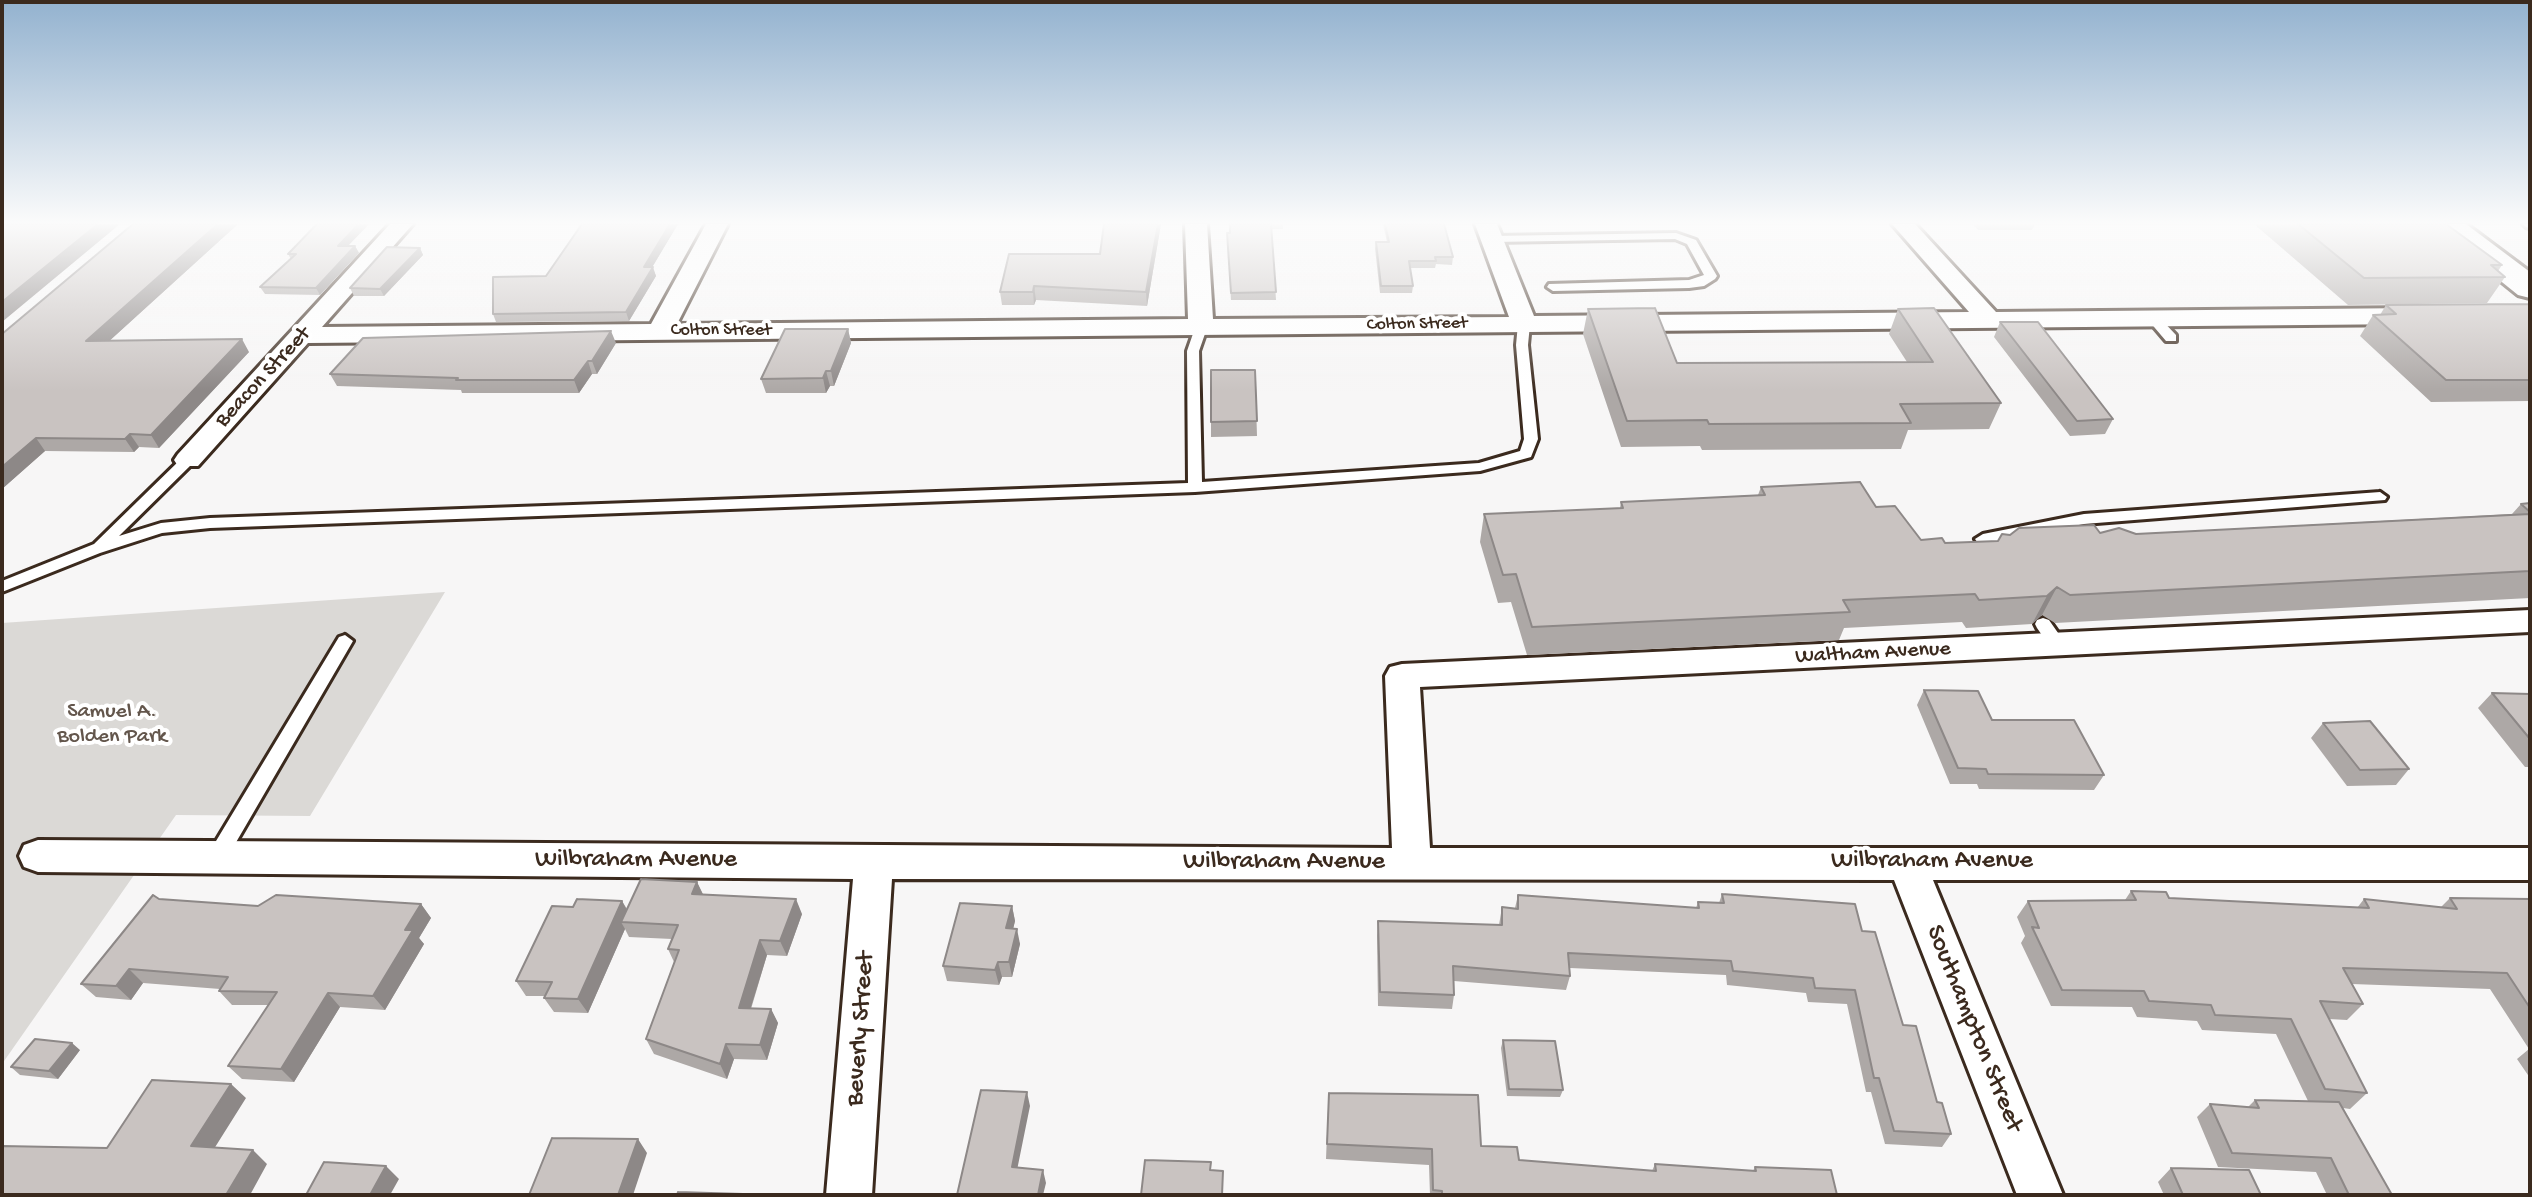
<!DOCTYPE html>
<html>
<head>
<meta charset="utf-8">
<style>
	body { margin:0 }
	#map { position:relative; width:2532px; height:1197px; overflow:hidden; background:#f7f6f6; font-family:"Gochi Hand",sans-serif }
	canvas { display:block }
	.frame { position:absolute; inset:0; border:4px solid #3b2a1e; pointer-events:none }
</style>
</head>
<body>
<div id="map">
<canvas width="2532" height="1197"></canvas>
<div class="frame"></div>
</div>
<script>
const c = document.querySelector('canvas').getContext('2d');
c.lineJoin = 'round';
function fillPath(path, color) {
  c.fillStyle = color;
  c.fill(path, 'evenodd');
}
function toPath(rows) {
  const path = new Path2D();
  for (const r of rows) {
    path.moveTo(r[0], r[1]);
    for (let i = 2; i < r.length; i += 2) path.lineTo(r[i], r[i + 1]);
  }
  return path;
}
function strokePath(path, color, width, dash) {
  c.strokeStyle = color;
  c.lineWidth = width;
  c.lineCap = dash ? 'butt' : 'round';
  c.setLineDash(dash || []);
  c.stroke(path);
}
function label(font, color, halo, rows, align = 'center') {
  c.font = font + ' "Gochi Hand",sans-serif';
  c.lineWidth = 8;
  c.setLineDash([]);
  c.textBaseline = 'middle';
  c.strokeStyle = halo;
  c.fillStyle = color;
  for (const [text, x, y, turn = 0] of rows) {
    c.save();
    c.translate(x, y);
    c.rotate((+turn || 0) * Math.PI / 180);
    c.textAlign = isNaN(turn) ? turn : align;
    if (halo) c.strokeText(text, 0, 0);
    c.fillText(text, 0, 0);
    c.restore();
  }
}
const green = toPath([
	[445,592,310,816,176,815,2,1064,2,623]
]);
const lane = toPath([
	[2523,224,2530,224,2530,228,2526,227,2523,224],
	[1676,233,1696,240,1717,276,1715,279,1704,286,1689,288,1553,291,1547,287,1549,284,1689,280,1704,275,1687,244,1675,239,1492,242,1486,239,1492,236,1676,233],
	[2153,314,2157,315,2176,335,2176,341,2166,341,2149,321,2149,315,2153,314],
	[1524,320,1530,324,1528,345,1538,439,1531,457,1480,471,1195,492,210,528,162,533,100,553,2,592,2,581,94,544,183,457,188,456,193,457,195,460,193,463,119,536,161,523,210,518,1188,483,1187,351,1195,328,1201,324,1207,328,1199,351,1202,482,1479,463,1520,451,1524,439,1516,345,1518,324,1524,320],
	[2380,492,2387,497,2385,500,2084,524,1993,542,2003,556,1995,561,1990,560,1975,539,1983,534,2084,514,2380,492],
	[2043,618,2049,620,2063,640,2065,644,2063,648,2051,648,2037,628,2035,624,2037,620,2043,618],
	[345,635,353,641,224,863,217,865,210,863,207,857,210,851,339,637,345,635]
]);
const street = toPath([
	[390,224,413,224,322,327,651,324,706,224,728,224,677,324,1188,319,1185,224,1207,224,1213,319,1509,317,1475,224,1497,224,1534,316,1969,312,1892,224,1915,224,1996,312,2416,308,2429,316,2416,324,308,343,198,466,178,466,174,460,178,454,390,224],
	[2530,610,2530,632,1420,687,1430,848,2530,848,2530,880,1933,880,2063,1195,2017,1195,1894,880,892,879,872,1195,826,1195,853,879,38,872,24,867,19,856,24,845,38,840,1392,848,1385,676,1390,667,1402,664,2530,610]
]);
const secondary = toPath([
	[2430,224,2466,224,2530,272,2530,298,2518,295,2430,224]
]);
const wall = toPath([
	[133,224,238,224,109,341,249,352,159,448,139,447,134,452,45,451,2,489,4,334],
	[369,224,348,246,355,246,359,253,320,295,265,294,260,287,291,259,288,254],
	[678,224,652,267,656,276,629,321,496,322,493,314,546,276],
	[1161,224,1147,306,1036,300,1034,305,1002,305,1000,292,1100,254],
	[1230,224,1283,224,1283,229,1272,229,1276,300,1231,300,1227,233,1230,233],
	[1383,224,1444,224,1453,257,1452,265,1436,264,1435,268,1410,268,1413,286,1412,293,1380,293,1375,249,1376,242,1387,242],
	[1973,224,2035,224,2032,230,1978,230],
	[2254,224,2446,224,2502,265,2498,271,2505,277,2487,303,2348,305],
	[420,248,423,255,384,296,354,296,350,288],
	[2386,305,2530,305,2530,401,2431,402,2360,336,2373,315,2380,315],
	[1588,309,1677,363,1907,362,1889,334,1898,309,2001,403,1989,429,1908,430,1901,449,1702,450,1700,446,1621,447,1583,334],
	[2000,322,2113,419,2105,434,2070,436,1994,337],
	[848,329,851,343,834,386,830,386,826,393,766,393,761,379],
	[616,343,597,374,592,374,579,393,462,393,461,390,337,386,330,374],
	[1255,370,1257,436,1211,437,1211,422],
	[1761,487,1876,507,1921,540,1945,543,1998,541,2010,535,2100,533,2136,534,2512,514,2521,504,2530,503,2530,598,2055,623,2042,615,2032,624,1966,628,1962,622,1844,628,1839,640,1527,655,1511,602,1498,603,1480,542,1484,514,1620,508,1621,502,1758,495],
	[1924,690,2104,775,2094,790,1979,789,1977,784,1950,784,1917,705],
	[2492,693,2530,694,2530,767,2525,767,2478,708],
	[2323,723,2409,769,2396,785,2347,786,2311,738],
	[697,882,703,894,802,914,787,956,767,955,751,1009,771,1009,778,1023,767,1060,734,1059,727,1079,654,1054,646,1039,674,962,668,949,672,939,629,937,625,929,588,1013,554,1012,544,998,545,996,526,996,516,981,573,907,622,901,627,909],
	[2131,891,2169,898,2357,908,2364,899,2441,907,2450,898,2530,899,2530,1078,2517,1059,2529,1049,2490,989,2352,984,2363,1004,2347,1020,2329,1019,2367,1093,2350,1109,2343,1108,2392,1195,2327,1195,2316,1172,2218,1167,2197,1117,2210,1104,2248,1107,2255,1100,2308,1101,2276,1034,2202,1030,2197,1021,2137,1017,2132,1007,2051,1006,2021,943,2025,936,2017,917,2028,901,2125,900],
	[1722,894,1862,931,1951,1134,1942,1147,1885,1144,1871,1092,1866,1092,1847,1004,1808,1002,1806,993,1727,985,1726,975,1570,968,1570,976,1566,990,1454,981,1454,995,1452,1009,1378,1006,1377,936,1378,921,1499,925,1502,907,1515,908,1518,895,1696,908,1698,902,1719,903],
	[159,899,258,906,421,904,431,918,419,938,424,944,385,1010,340,1007,294,1082,242,1079,228,1066,268,1005,232,1005,219,991,220,989,143,983,131,1000,96,997,81,984],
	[1012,906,1015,921,1013,928,1020,944,1012,977,1002,977,999,985,947,981,943,966],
	[1503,1040,1563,1090,1560,1097,1507,1096,1501,1048],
	[80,1050,58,1079,20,1075,11,1067],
	[1328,1109,1481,1146,1519,1160,1652,1171,1655,1164,1753,1171,1755,1167,1837,1195,1430,1195,1429,1165,1326,1159],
	[2171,1168,2261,1195,2164,1195,2158,1182]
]);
const shadedWall = toPath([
	[98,224,120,224,2,322,2,302],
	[218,224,238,224,95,354,86,341],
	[359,224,369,224,341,253,338,246],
	[670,224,678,224,647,276,644,267],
	[1158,224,1161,224,1147,306,1146,292],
	[355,246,359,253,320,295,316,288],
	[420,248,423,255,384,296,380,289],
	[653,267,656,276,629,321,626,312],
	[1034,286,1036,300,1034,305,1033,292],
	[848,329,851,343,834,386,831,371],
	[611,331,616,343,597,374,592,361],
	[242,339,249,352,159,448,151,435],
	[588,361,592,374,579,393,574,380],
	[826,371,830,386,826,393,823,378],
	[130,434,139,447,134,452,125,439],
	[36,438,45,451,2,489,2,467],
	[2057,587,2042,615,2032,624,2047,596],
	[697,882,704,897,692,894],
	[796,899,802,914,787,956,780,941],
	[622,901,630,916,621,922,625,929,588,1013,578,999],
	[421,904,431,918,419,938,424,944,385,1010,373,996,405,930],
	[1012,906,1015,921,1010,943,1006,928],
	[1017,929,1020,944,1012,977,1009,962],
	[760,940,767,955,746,1023,739,1008],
	[998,962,1002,977,999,985,995,970],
	[129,969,143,983,131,1000,116,986],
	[328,993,340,1007,294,1082,281,1069],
	[771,1009,778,1023,767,1060,760,1045],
	[72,1043,80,1050,58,1079,49,1071],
	[726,1044,734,1059,727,1079,720,1064],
	[231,1084,246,1098,207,1160,191,1146],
	[1027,1092,1030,1106,1015,1180,1012,1167],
	[638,1139,647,1153,633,1195,618,1195],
	[253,1150,267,1164,250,1195,226,1195],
	[386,1166,399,1179,390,1195,370,1195],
	[1043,1170,1046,1183,1043,1195,1038,1195]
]);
const building = toPath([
	[2,224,98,224,2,302,2,224],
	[133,224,218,224,86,341,242,339,151,435,130,434,125,439,36,438,2,467,2,334,133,224],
	[317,224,359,224,338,246,355,246,316,288,260,287,296,254,288,254,317,224],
	[582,224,670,224,644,267,653,267,626,312,493,314,493,277,546,276,582,224],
	[1104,224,1158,224,1146,292,1034,286,1033,292,1000,292,1009,254,1100,254,1104,224],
	[1230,224,1271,224,1276,292,1231,293,1227,233,1230,233,1230,224],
	[1385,224,1444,224,1453,257,1435,257,1436,261,1409,261,1413,286,1381,286,1376,242,1389,242,1385,224],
	[2298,224,2446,224,2502,265,2491,265,2505,277,2364,278,2298,224],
	[387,247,420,248,380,289,350,288,387,247],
	[2529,304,2530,380,2446,380,2373,315,2396,314,2386,305,2529,304],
	[1655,308,1677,363,1933,362,1898,309,1934,308,2001,403,1900,404,1911,423,1709,424,1707,420,1627,421,1588,309,1655,308],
	[2000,322,2038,322,2113,419,2077,421,2000,322],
	[785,329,848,329,831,371,826,371,823,378,761,379,785,329],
	[611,331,592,361,588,361,574,380,456,380,458,378,330,374,363,338,611,331],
	[1211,370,1255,370,1257,421,1211,422,1211,370],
	[1860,482,1876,507,1895,506,1921,540,1942,538,1945,543,1998,541,2002,534,2010,535,2019,528,2094,525,2100,533,2119,528,2136,534,2530,514,2530,571,2070,595,2057,587,2047,596,1979,600,1975,594,1843,600,1850,612,1532,627,1516,574,1503,575,1484,514,1623,508,1621,502,1765,495,1761,487,1860,482],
	[2530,503,2530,512,2521,504,2530,503],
	[1924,690,1978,691,1992,720,2074,720,2104,775,1988,774,1986,769,1958,768,1924,690],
	[2492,693,2530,694,2530,739,2492,693],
	[2370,721,2409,769,2360,770,2323,723,2370,721],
	[641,879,697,882,692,894,796,899,780,941,760,940,739,1008,771,1009,760,1045,726,1044,720,1064,646,1039,679,950,668,949,678,925,621,922,641,879],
	[2131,891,2166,892,2169,898,2369,908,2364,899,2457,909,2450,898,2530,899,2530,1008,2507,973,2343,968,2363,1004,2320,1001,2367,1093,2325,1089,2291,1019,2215,1015,2211,1005,2149,1001,2144,991,2062,990,2032,927,2039,928,2028,901,2136,900,2131,891],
	[1722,894,1855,904,1862,931,1875,932,1903,1025,1916,1026,1937,1102,1942,1103,1951,1134,1894,1131,1879,1078,1874,1078,1855,990,1815,988,1813,978,1733,971,1731,961,1568,953,1570,976,1453,966,1454,995,1380,992,1378,921,1502,925,1502,907,1518,909,1518,895,1699,908,1698,902,1724,903,1722,894],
	[153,895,159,899,258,906,276,895,421,904,405,930,413,930,373,996,328,993,281,1069,228,1066,277,992,219,991,228,977,129,969,116,986,81,984,153,895],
	[577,899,622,901,578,999,544,998,552,982,516,981,552,906,573,907,577,899],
	[960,903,1012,906,1006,928,1017,929,1009,962,998,962,995,970,943,966,960,903],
	[35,1039,72,1043,49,1071,11,1067,35,1039],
	[1503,1040,1555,1041,1563,1090,1509,1089,1503,1040],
	[152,1080,231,1084,191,1146,253,1150,226,1195,2,1195,2,1146,107,1148,152,1080],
	[981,1090,1027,1092,1012,1167,1043,1170,1038,1195,957,1195,981,1090],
	[1329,1093,1478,1095,1481,1146,1517,1147,1519,1160,1656,1171,1655,1164,1756,1171,1755,1167,1831,1170,1837,1195,1442,1195,1442,1191,1433,1190,1432,1149,1327,1144,1329,1093],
	[2255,1100,2339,1102,2392,1195,2349,1195,2331,1158,2232,1153,2210,1104,2259,1108,2255,1100],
	[552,1138,638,1139,618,1195,529,1195,552,1138],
	[1145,1160,1211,1162,1210,1170,1223,1171,1222,1195,1141,1195,1145,1160],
	[324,1162,386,1166,370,1195,306,1195,324,1162],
	[2171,1168,2249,1170,2261,1195,2183,1195,2171,1168],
	[678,1192,743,1194,743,1195,677,1195,678,1192]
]);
const farStreetnames = [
	["Colton Street",1417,325,-1],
	["Colton Street",721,331]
];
const streetNames = [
	["Beacon Street",264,378,-47],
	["Waltham Avenue",1873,654,-3]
];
const parkNames = [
	["Samuel A.",112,713],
	["Bolden Park",112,738]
];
const nearStreetnames = [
	["Wilbraham Avenue",636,861],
	["Wilbraham Avenue",1932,862],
	["Wilbraham Avenue",1284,863],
	["Beverly Street",862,1029,-86],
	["Southampton Street",1973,1029,68]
];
fillPath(green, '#dbd9d6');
strokePath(lane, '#3b2a1e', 6);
strokePath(street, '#3b2a1e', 6);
strokePath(secondary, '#3b2a1e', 6);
fillPath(lane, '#fff');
fillPath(street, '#fff');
fillPath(secondary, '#fff');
fillPath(wall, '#ada8a6');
fillPath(shadedWall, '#8d8887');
fillPath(building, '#c9c3c1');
strokePath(building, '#8d8887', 2);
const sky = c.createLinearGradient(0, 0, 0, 391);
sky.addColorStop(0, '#93b2cf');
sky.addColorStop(0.57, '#fbfbfb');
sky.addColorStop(1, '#fbfbfb00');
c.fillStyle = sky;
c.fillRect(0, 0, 2532, 391);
label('18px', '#3b2a1e', '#fff', farStreetnames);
label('22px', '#3b2a1e', '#fff', streetNames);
label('22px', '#63564c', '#fff', parkNames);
label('26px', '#3b2a1e', '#fff', nearStreetnames);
</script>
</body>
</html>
